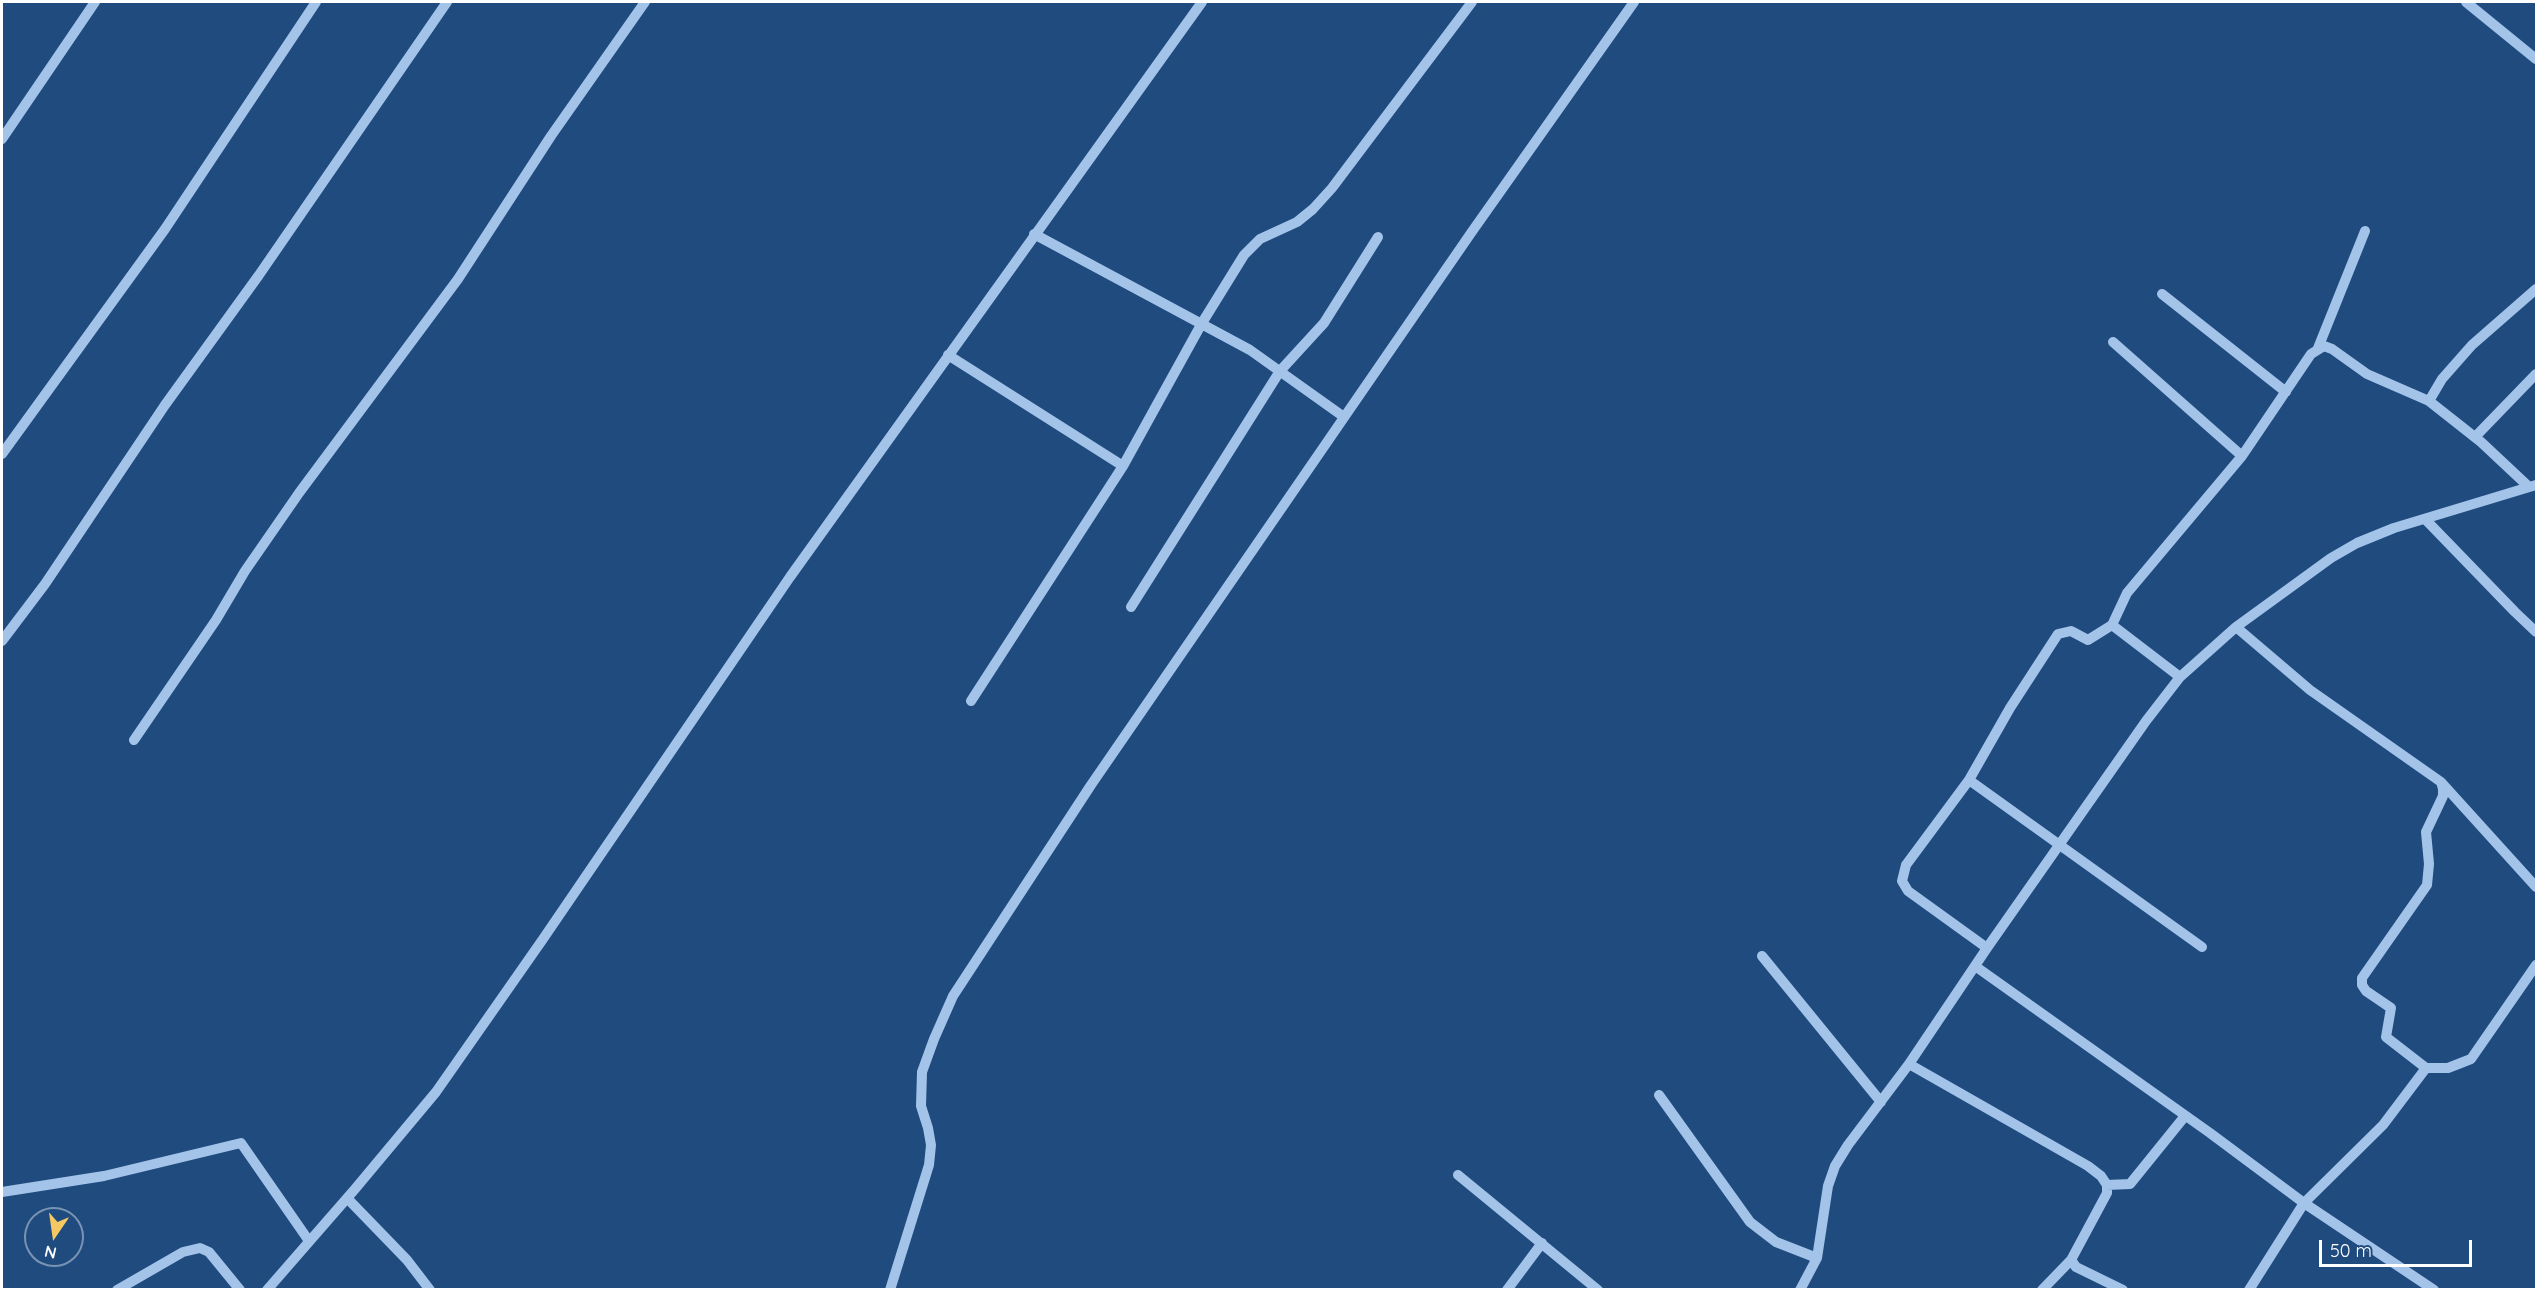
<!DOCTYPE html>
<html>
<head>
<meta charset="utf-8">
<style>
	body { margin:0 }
	#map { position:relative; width:2538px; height:1291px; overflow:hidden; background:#1f4b7f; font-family:Quicksand,sans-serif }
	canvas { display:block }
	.frame { position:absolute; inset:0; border:3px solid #fff; pointer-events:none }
	.north { position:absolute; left:24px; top:1207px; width:60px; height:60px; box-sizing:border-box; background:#1f4b7f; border:2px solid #7993b2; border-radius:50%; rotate:193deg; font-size:16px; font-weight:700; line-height:24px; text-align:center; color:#fff }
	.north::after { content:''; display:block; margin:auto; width:21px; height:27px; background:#f6c863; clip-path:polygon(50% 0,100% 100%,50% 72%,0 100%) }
	.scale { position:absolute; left:2319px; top:1240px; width:153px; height:27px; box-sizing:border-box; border:3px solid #fff; border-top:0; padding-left:8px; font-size:18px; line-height:21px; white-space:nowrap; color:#fff; -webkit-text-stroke:4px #1f4b7f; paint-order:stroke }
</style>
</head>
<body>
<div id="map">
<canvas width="2538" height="1291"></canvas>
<div class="frame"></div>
<div class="north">N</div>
<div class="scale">50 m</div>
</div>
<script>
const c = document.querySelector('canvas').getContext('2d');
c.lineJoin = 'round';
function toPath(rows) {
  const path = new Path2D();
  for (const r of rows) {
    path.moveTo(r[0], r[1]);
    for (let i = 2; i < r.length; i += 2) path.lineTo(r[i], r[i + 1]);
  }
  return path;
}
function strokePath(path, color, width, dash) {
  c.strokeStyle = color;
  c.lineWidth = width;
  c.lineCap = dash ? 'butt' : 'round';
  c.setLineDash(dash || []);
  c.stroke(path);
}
const minor = toPath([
	[2466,2,2536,59],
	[2,139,95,2],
	[1034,234,1250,350,1344,417],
	[2162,294,2286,392],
	[2113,342,2242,456],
	[2318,348,2365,231],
	[948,355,1123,466],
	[2475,437,2536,374],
	[2,454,165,229,316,2],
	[2529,487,2481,442,2429,401,2442,379,2472,345,2536,289],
	[2425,519,2515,612,2536,632],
	[1131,607,1280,371,1324,323,1378,237],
	[2236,627,2310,690,2441,782,2443,789,2443,796,2426,832,2429,864,2427,885,2362,978,2362,985,2366,991,2391,1008,2386,1037,2426,1068,2383,1125,2304,1203,2249,1290],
	[2,641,45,584,165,405,259,275,447,2],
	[2180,677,2112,625,2127,593,2242,456,2311,354,2324,346,2332,349,2367,374,2429,401],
	[971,701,1123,466,1202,323,1244,255,1260,239,1297,222,1313,209,1332,188,1472,2],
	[134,740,216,620,245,571,299,493,458,279,551,136,645,2],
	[1969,780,2202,947],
	[2441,782,2536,887],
	[1987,948,1908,891,1902,881,1906,865,1969,780,2010,708,2058,634,2071,631,2088,640,2112,625],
	[1762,956,1881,1102],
	[1975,966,2210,1133,2304,1203,2434,1290],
	[1909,1064,2088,1166,2101,1176,2107,1185,2107,1193,2071,1260,2042,1290],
	[2426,1068,2448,1068,2471,1059,2536,965],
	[1659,1095,1750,1222,1776,1242,1817,1258],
	[1458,1175,1598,1290],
	[2107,1185,2130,1184,2185,1116],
	[2,1192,104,1176,241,1143,309,1241],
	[347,1198,407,1260,430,1290],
	[2071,1260,2076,1267,2123,1290],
	[117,1290,183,1252,200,1248,209,1252,240,1290],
	[267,1290,355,1189,436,1092,543,939,790,577,1202,2],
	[890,1290,929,1165,931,1145,928,1128,921,1106,922,1072,934,1039,953,996,1091,785,1471,233,1634,2],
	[1507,1290,1542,1243],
	[1800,1290,1817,1258,1828,1186,1835,1166,1848,1145,1909,1064,1987,948,2146,721,2180,677,2236,627,2331,558,2357,543,2394,528,2536,485]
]);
strokePath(minor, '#a3c4e8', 10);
</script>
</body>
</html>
